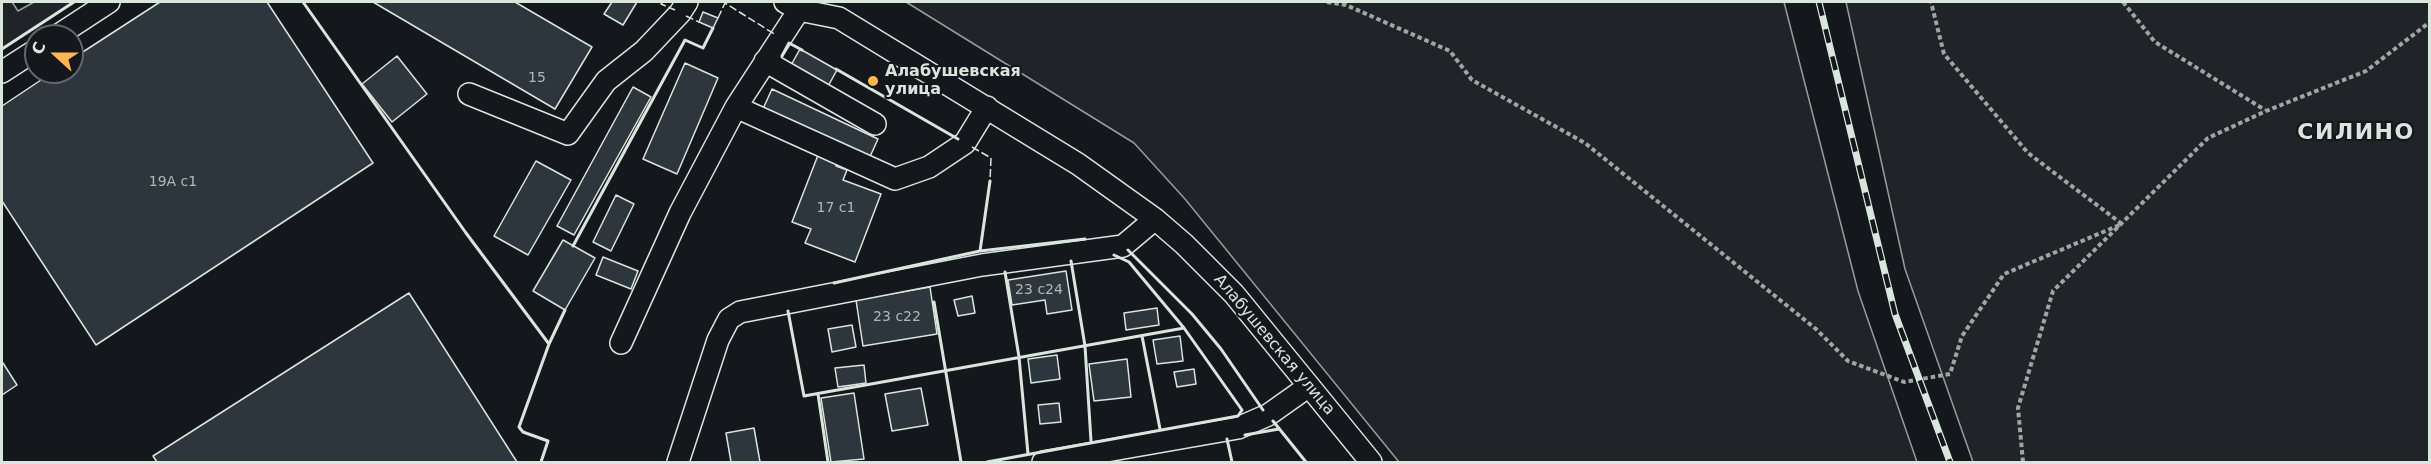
<!DOCTYPE html>
<html>
<head>
<meta charset="utf-8">
<style>
	body { margin:0 }
	#map { position:relative; width:2431px; height:464px; overflow:hidden; background:#14181c; font-family:"DejaVu Sans",sans-serif }
	canvas { display:block }
	.frame { position:absolute; inset:0; border:3px solid #d8e6dc; pointer-events:none }
	.north { position:absolute; left:24px; top:24px; width:60px; height:60px; box-sizing:border-box; background:#14181c; border:2px solid #626a69; border-radius:50%; rotate:291deg; font-size:16px; font-weight:700; line-height:24px; text-align:center; color:#d8e6dc }
	.north::after { content:''; display:block; margin:auto; width:21px; height:27px; background:#ffb74d; clip-path:polygon(50% 0,100% 100%,50% 72%,0 100%) }
</style>
</head>
<body>
<div id="map">
<canvas width="2431" height="464"></canvas>
<div class="frame"></div>
<div class="north">С</div>
</div>
<script>
const c = document.querySelector('canvas').getContext('2d');
c.lineJoin = 'round';
function fillPath(path, color) {
  c.fillStyle = color;
  c.fill(path, 'evenodd');
}
function toPath(rows) {
  const path = new Path2D();
  for (const r of rows) {
    path.moveTo(r[0], r[1]);
    for (let i = 2; i < r.length; i += 2) path.lineTo(r[i], r[i + 1]);
  }
  return path;
}
function strokePath(path, color, width, dash) {
  c.strokeStyle = color;
  c.lineWidth = width;
  c.lineCap = dash ? 'butt' : 'round';
  c.setLineDash(dash || []);
  c.stroke(path);
}
function label(font, color, halo, rows, align = 'center') {
  c.font = font + ' "DejaVu Sans",sans-serif';
  c.lineWidth = 4.5;
  c.setLineDash([]);
  c.textBaseline = 'middle';
  c.strokeStyle = halo;
  c.fillStyle = color;
  for (const [text, x, y, turn = 0] of rows) {
    c.save();
    c.translate(x, y);
    c.rotate((+turn || 0) * Math.PI / 180);
    c.textAlign = isNaN(turn) ? turn : align;
    if (halo) c.strokeText(text, 0, 0);
    c.fillText(text, 0, 0);
    c.restore();
  }
}
const green = toPath([
	[2,2,12,2,18,11,34,2,74,2,2,49,2,2],
	[906,2,1784,2,1858,291,1917,462,1399,462,1185,199,1134,143,906,2],
	[1846,2,2429,2,2429,462,1973,462,1905,269,1846,2]
]);
const building = toPath([
	[160,2,267,2,373,163,96,345,2,201,2,106,53,72,72,72,72,59,160,2],
	[373,2,515,2,592,47,555,109,373,2],
	[612,2,637,2,623,25,604,14,612,2],
	[703,12,718,18,713,28,699,22,703,12],
	[800,49,837,70,827,88,790,67,800,49],
	[397,56,427,94,392,122,362,84,397,56],
	[685,63,718,78,677,174,643,159,685,63],
	[633,87,651,97,574,235,557,226,633,87],
	[772,89,878,139,868,161,762,111,772,89],
	[820,150,839,157,836,166,847,170,843,180,881,194,855,262,805,243,811,229,792,222,820,150],
	[536,161,571,180,528,255,494,236,536,161],
	[616,195,634,204,611,251,593,242,616,195],
	[563,240,595,258,565,310,533,291,563,240],
	[603,257,638,271,631,289,596,275,603,257],
	[1066,271,1072,310,1047,314,1045,300,1012,305,1008,280,1066,271],
	[930,287,937,334,863,346,856,300,930,287],
	[409,293,517,462,157,462,153,456,409,293],
	[972,296,975,313,958,316,954,300,972,296],
	[1157,308,1159,325,1126,330,1124,313,1157,308],
	[852,325,856,347,832,352,828,329,852,325],
	[1180,336,1183,361,1157,364,1153,340,1180,336],
	[1057,355,1060,379,1031,383,1028,359,1057,355],
	[1127,359,1131,397,1094,401,1089,364,1127,359],
	[3,363,17,385,2,395,2,364,3,363],
	[864,365,866,383,838,387,835,368,864,365],
	[1194,369,1196,384,1177,387,1174,372,1194,369],
	[921,388,928,425,892,431,885,394,921,388],
	[854,393,864,459,831,462,821,398,854,393],
	[1059,403,1061,422,1040,424,1038,405,1059,403],
	[754,428,760,462,731,462,726,433,754,428]
]);
const path = toPath([
	[1327,2,1346,5,1450,51,1472,80,1585,143,1816,329,1848,361,1904,382,1950,374,1962,336,2004,274,2122,224,2028,153,1944,54,1931,2],
	[2123,2,2155,42,2265,110],
	[2023,462,2018,408,2053,291,2208,138,2266,111,2366,71,2430,22]
]);
const minor = toPath([
	[785,2,799,10,839,18,1078,164,1155,219,1184,244,1234,294,1371,462],
	[57,36,109,2],
	[765,61,875,124],
	[2,72,36,50],
	[469,94,568,134,606,81,644,51,680,13,687,2],
	[736,107,895,179,929,167,965,143,987,107],
	[621,343,680,213,736,107,799,10],
	[678,462,718,340,729,319,740,312,982,265,1123,246,1155,219],
	[1043,462,1238,428,1268,415,1309,386]
]);
const rail = toPath([
	[1819,2,1895,314,1950,462]
]);
const fence = toPath([
	[663,2,661,4,675,10],
	[686,16,699,22],
	[718,18,725,3,776,35],
	[972,147,991,158,990,181]
]);
const wall = toPath([
	[303,2,466,233,549,344],
	[2,49,74,2],
	[782,56,789,43,802,50],
	[836,69,958,139],
	[573,246,685,40,703,48,713,28],
	[1128,250,1192,314,1221,349,1263,410],
	[980,251,990,181],
	[1071,261,1085,346,1091,441],
	[1005,272,1019,357,1028,454],
	[834,283,980,251,1085,239],
	[934,302,961,462],
	[788,311,804,396,1184,328],
	[1142,336,1160,429],
	[818,394,828,462],
	[1273,421,1306,462],
	[1245,435,1279,429],
	[1227,439,1232,462],
	[541,462,548,441,523,432,519,427,549,344,565,310],
	[987,462,1238,416,1242,410,1184,328,1129,262,1114,255]
]);
const markers = [
	[873,81,6,"#ffb74d"]
];
const numberNames = [
	["15",537,78],
	["19А с1",173,182],
	["17 с1",836,208],
	["23 с24",1039,290],
	["23 с22",897,317]
];
const poiNames = [
	["Алабушевская",885,72],
	["улица",885,90]
];
const streetNames = [
	["Алабушевская улица",1274,345,50]
];
const districtNames = [
	["СИЛИНО",2356,133]
];
fillPath(green, '#202428');
strokePath(green, '#939e99', 1.5);
fillPath(building, '#2c363c');
strokePath(building, '#d8e6dc', 1.5);
strokePath(minor, '#d8e6dc', 24);
strokePath(path, '#9da8a2', 4, [4.5, 3]);
strokePath(minor, '#14181c', 21);
strokePath(rail, '#d8e6dc', 7);
strokePath(rail, '#14181c', 4.5, [14]);
strokePath(fence, '#d8e6dc', 1.5, [8, 3]);
strokePath(wall, '#d8e6dc', 3);
for (const [x, y, r, color] of markers) {
  const dot = new Path2D();
  dot.arc(x, y, r, 0, 2 * Math.PI);
  c.fillStyle = color;
  c.fill(dot);
  strokePath(dot, '#14181c', 2);
}
label('14px', '#adbab4', null, numberNames);
label('bold 16px', '#d8e6dc', '#14181c', poiNames, 'left');
label('16px', '#d8e6dc', '#14181c', streetNames);
c.letterSpacing = '1.5px';
label('bold 22px', '#d8e6dc', '#14181c', districtNames);
c.letterSpacing = '0px';
</script>
</body>
</html>
